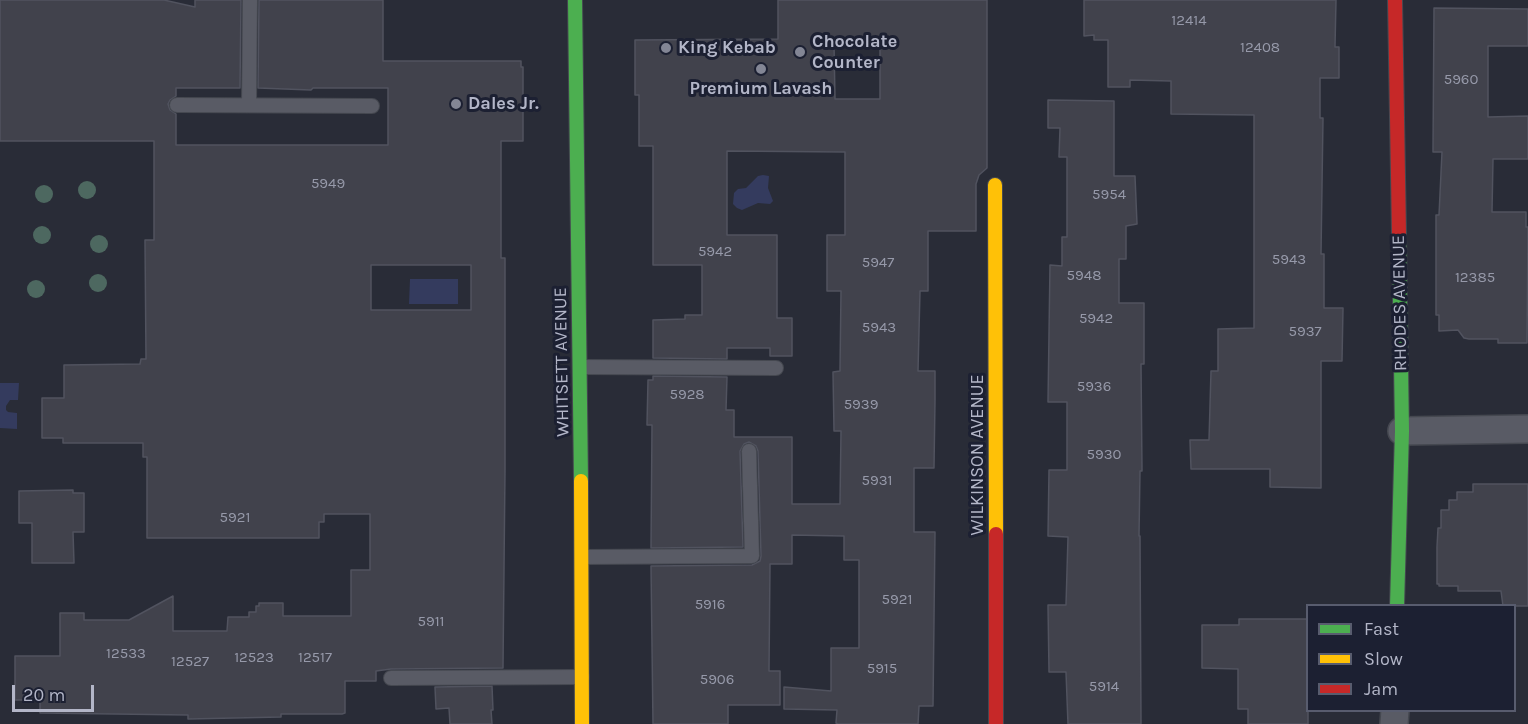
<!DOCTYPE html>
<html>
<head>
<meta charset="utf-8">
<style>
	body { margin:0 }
	#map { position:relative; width:1528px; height:724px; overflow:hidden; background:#292c37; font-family:Karla,sans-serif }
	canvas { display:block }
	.legend { position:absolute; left:1306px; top:604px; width:210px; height:108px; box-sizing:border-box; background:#1c2032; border:2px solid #585c6e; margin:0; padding:8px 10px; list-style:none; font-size:18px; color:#b3b6c8 }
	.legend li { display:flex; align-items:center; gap:12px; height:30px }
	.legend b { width:30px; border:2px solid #585c6e }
	.scale { position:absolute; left:12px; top:685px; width:82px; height:27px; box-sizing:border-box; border:3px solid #b3b6c8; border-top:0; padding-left:8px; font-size:18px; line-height:21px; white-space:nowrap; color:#b3b6c8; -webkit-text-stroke:4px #1c2032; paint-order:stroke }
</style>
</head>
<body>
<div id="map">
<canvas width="1528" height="724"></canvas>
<ul class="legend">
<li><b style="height:8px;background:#4caf50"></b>Fast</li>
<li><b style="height:8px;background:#ffc107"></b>Slow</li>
<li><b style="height:8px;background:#c62828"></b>Jam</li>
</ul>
<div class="scale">20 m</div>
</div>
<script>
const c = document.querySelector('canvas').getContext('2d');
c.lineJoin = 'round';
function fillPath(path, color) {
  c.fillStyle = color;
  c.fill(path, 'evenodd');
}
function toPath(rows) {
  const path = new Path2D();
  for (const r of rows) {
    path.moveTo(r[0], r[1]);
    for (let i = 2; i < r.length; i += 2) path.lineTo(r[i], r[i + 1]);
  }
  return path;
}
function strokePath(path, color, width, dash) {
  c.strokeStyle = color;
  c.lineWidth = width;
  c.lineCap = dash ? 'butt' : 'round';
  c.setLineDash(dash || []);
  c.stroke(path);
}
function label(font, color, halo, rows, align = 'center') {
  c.font = font + ' Karla,sans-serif';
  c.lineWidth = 6;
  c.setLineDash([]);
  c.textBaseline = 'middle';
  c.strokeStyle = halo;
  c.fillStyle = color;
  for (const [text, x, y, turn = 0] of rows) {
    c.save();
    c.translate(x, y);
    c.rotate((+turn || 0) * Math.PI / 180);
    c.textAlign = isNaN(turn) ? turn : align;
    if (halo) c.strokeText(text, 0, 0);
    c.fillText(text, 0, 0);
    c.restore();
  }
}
const water = toPath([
	[763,175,769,176,768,188,773,201,770,204,758,203,742,210,737,208,733,204,734,193,738,189,746,188,758,176],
	[410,279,458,279,458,304,409,304],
	[0,383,19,383,18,400,10,400,6,406,6,410,8,412,17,413,17,429,0,428]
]);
const building = toPath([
	[0,0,164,0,195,7,195,0,241,0,240,88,176,88,176,96,170,100,168,104,170,110,176,114,176,145,388,145,388,88,313,88,311,90,258,88,259,0,383,0,383,61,521,61,521,67,523,67,523,141,501,141,501,258,505,258,505,470,503,668,391,669,376,671,376,681,345,681,345,713,342,714,281,714,281,717,188,719,188,715,40,713,40,700,15,700,15,656,60,656,60,613,84,613,84,620,129,620,173,596,173,631,227,631,228,617,249,617,249,612,256,612,256,606,259,606,259,603,283,603,283,616,351,616,351,570,370,570,370,514,324,514,324,522,319,522,319,538,147,538,147,457,143,457,143,443,63,443,63,438,42,438,42,398,64,398,64,365,140,364,141,359,146,359,145,240,154,240,154,141,0,141,0,0],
	[371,265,471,265,471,310,371,310,371,265],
	[778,0,987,0,987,168,979,175,976,184,976,231,928,231,928,291,920,291,918,371,935,371,935,400,934,468,914,468,914,532,935,532,933,706,919,706,918,724,838,724,836,723,837,710,784,709,784,687,831,691,831,648,859,648,859,560,844,560,844,536,792,535,792,564,770,564,769,671,780,671,780,705,728,705,728,724,653,724,651,566,752,565,760,561,761,556,758,451,756,446,749,442,744,444,740,451,743,547,651,548,652,425,647,425,648,380,653,380,653,376,727,377,726,410,734,410,734,437,792,437,792,504,840,504,841,431,834,431,833,372,840,371,841,291,827,291,827,235,845,235,845,152,727,151,727,235,777,235,777,318,792,318,792,356,770,356,770,348,727,348,727,359,653,358,653,320,685,319,685,315,702,315,702,265,653,265,653,146,639,146,639,95,635,95,635,40,778,39,778,0],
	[834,44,880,44,880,99,835,99,834,44],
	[1084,0,1336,0,1335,47,1339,47,1339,78,1320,78,1320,118,1323,118,1321,254,1324,254,1324,308,1343,308,1342,361,1321,361,1321,488,1270,487,1270,469,1191,469,1190,440,1209,440,1211,371,1218,371,1218,329,1254,328,1254,115,1171,114,1171,81,1130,80,1130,87,1108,87,1108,40,1094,40,1094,35,1084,36,1084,0],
	[1434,8,1528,9,1528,46,1488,46,1488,117,1528,116,1528,159,1493,159,1492,212,1526,212,1526,227,1528,227,1527,343,1498,343,1498,339,1469,339,1464,338,1458,330,1439,331,1439,315,1436,315,1436,215,1439,215,1442,152,1433,152,1434,8],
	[1048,100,1114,101,1114,176,1135,176,1137,224,1126,226,1126,259,1119,259,1119,303,1144,303,1144,364,1141,364,1142,471,1140,471,1139,536,1140,536,1141,724,1068,724,1066,672,1049,672,1048,605,1066,605,1068,537,1048,536,1049,470,1067,470,1067,402,1048,402,1050,265,1062,266,1062,237,1067,237,1067,157,1059,157,1060,128,1048,128,1048,100],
	[1473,484,1528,484,1528,606,1503,606,1501,591,1458,591,1458,586,1439,586,1439,584,1437,584,1437,547,1438,528,1441,528,1441,510,1449,510,1449,500,1457,500,1457,492,1473,492,1473,484],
	[73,490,73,493,84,493,84,532,73,532,74,563,32,563,32,523,19,523,19,491,73,490],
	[1239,619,1308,619,1308,724,1248,724,1248,709,1238,709,1238,669,1202,668,1202,625,1239,625,1239,619],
	[492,686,493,710,491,710,492,724,450,724,449,708,436,709,435,687,492,686]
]);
const lane = toPath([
	[177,105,372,106],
	[249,105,250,0],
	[580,367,776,368],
	[582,557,752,556,749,451],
	[391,678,582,677]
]);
const street = toPath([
	[1402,431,1528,429],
	[1394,724,1395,710]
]);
const fast = toPath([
	[575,0,581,481],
	[1397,606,1402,431,1399,234]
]);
const slow = toPath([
	[995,185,996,534],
	[581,481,582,724]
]);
const jam = toPath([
	[1395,0,1399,234],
	[996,534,996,724]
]);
const trees = [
	[87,190],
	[44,194],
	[42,235],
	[99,244],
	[98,283],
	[36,289]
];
const markers = [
	[666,48,6,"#838695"],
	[800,52,6,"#838695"],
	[761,69,6,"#838695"],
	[456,104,6,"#838695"]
];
const numberNames = [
	["12414",1189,21],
	["12408",1260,48],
	["5960",1461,80],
	["5949",328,184],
	["5954",1109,195],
	["5942",715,252],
	["5943",1289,260],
	["5947",878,263],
	["5948",1084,276],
	["12385",1475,278],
	["5942",1096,319],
	["5943",879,328],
	["5937",1305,332],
	["5936",1094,387],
	["5928",687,395],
	["5939",861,405],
	["5930",1104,455],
	["5931",877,481],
	["5921",235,518],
	["5921",897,600],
	["5916",710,605],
	["5911",431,622],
	["12533",126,654],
	["12523",254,658],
	["12517",315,658],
	["12527",190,662],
	["5915",882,669],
	["5906",717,680],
	["5914",1104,687]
];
const poiNames = [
	["Chocolate",812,42],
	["Counter",812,63],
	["King Kebab",678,48],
	["Premium Lavash",761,89,"center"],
	["Dales Jr.",468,104]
];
const streetNames = [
	["RHODES AVENUE",1400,303,-91],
	["WHITSETT AVENUE",562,362,-91],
	["WILKINSON AVENUE",978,455,-90]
];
fillPath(water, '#343b5e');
fillPath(building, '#41424c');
strokePath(building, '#51535f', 1.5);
strokePath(lane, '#454850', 16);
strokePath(street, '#454850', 30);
strokePath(fast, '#454850', 16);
strokePath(slow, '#454850', 16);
strokePath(jam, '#454850', 16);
strokePath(lane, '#595b65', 14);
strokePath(street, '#595b65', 27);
strokePath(fast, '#4caf50', 14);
strokePath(slow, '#ffc107', 14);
strokePath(jam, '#c62828', 14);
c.fillStyle = '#4d6860';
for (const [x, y] of trees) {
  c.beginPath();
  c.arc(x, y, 9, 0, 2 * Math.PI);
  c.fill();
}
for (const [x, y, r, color] of markers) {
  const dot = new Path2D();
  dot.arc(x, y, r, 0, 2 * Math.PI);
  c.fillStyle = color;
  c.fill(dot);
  strokePath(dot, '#1c2032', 2);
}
label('15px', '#9699a9', null, numberNames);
label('bold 18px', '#b3b6c8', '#1c2032', poiNames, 'left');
label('18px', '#b3b6c8', '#1c2032', streetNames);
</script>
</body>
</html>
